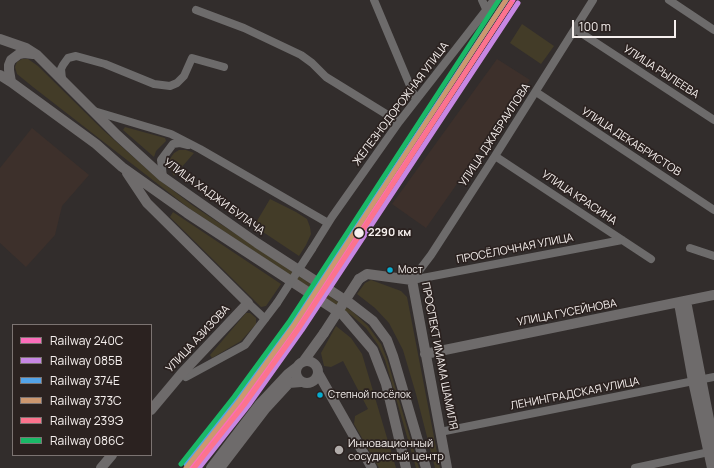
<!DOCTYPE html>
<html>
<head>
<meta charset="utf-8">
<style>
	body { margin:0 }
	#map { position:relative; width:714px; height:468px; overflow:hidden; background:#322d2c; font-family:Manrope,sans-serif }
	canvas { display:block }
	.legend { position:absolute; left:12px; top:324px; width:140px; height:132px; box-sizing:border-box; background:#2b2220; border:1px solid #7c7472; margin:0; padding:5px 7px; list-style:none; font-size:12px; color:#f6f0ee }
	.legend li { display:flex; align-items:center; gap:8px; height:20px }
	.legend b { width:20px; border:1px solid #7c7472 }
	.scale { position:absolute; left:572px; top:20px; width:104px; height:18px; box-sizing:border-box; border:2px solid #f6f0ee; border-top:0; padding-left:5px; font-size:12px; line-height:14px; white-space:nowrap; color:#f6f0ee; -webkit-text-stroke:3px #2b2220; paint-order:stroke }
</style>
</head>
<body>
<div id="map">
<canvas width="714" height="468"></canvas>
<ul class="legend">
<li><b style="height:5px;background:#fb6dba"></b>Railway 240С</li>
<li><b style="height:5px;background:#c787e3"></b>Railway 085В</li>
<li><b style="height:5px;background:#53a3e8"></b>Railway 374Е</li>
<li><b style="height:5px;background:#cd976f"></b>Railway 373C</li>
<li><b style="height:5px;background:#fc738d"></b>Railway 239Э</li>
<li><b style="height:5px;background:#1ab867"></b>Railway 086С</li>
</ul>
<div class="scale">100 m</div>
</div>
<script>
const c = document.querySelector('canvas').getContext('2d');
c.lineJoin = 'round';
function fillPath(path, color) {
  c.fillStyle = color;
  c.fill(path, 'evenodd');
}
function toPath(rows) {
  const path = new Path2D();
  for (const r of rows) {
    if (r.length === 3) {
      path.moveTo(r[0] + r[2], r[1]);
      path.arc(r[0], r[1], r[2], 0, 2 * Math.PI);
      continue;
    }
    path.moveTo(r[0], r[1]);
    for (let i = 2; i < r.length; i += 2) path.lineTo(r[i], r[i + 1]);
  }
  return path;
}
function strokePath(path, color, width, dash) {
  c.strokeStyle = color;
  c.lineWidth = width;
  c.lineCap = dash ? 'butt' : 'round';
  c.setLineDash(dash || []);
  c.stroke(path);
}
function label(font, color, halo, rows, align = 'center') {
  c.font = font + ' Manrope,sans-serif';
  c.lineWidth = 3.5;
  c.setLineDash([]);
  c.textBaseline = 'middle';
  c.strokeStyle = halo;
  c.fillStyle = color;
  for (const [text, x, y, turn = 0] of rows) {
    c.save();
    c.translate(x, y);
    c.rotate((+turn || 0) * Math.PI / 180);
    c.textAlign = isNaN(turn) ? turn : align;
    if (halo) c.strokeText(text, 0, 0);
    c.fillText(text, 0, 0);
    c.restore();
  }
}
const built = toPath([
	[497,59,530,80,426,228,392,204],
	[32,128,89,175,62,206,55,235,26,267,0,243,0,168]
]);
const green = toPath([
	[522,24,554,46,541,64,510,43],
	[22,59,28,59,38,66,103,130,158,179,192,205,353,312,368,326,381,344,387,359,419,468,416,468,385,360,378,345,366,328,351,315,190,209,33,87,17,74,15,67,17,62],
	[125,127,165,138,166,141,156,151,154,157,123,130],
	[179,150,186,150,194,153,174,176,167,163,174,153],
	[270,199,296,212,307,219,310,227,311,234,306,245,299,256,254,226],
	[173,212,281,284,266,306,261,307,170,217],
	[371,280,401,291,407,297,440,468,435,468,416,394,403,350,389,323,375,308,357,294,365,283],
	[246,313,250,313,256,318,256,324,241,341,212,358,210,355],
	[336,326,351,338,362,354,396,468,379,468,354,424,355,416,368,409,343,361,331,367,324,366,321,353]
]);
const minor = toPath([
	[374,0,416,100],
	[482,0,487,11],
	[669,0,714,30],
	[196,10,244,28,301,55,312,63,326,77,399,122],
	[575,29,714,120],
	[62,79,61,69,63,65,68,58,76,56,105,64,154,84,170,86,177,83,184,76,192,58,224,67],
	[536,92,714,210],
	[94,111,171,134,200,149,328,223],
	[495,156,651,259],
	[163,177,161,160,173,144,180,143,188,145],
	[690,248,714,256],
	[312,249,332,217,399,122,494,0],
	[412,280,431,255,495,156,593,0],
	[412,280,622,240],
	[248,303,265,319],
	[186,377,245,345,277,303],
	[440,432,714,377],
	[635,468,714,451]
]);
const major = toPath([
	[0,39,26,48,37,55,117,135,163,177,257,243,351,304,373,321,387,340,393,356,426,468],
	[0,75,11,82,96,144,122,167,187,213,343,315,373,350,386,384,406,468],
	[11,82,9,70,9,65,11,60,19,54,24,53,33,54],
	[127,173,147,203,248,303,182,373,151,410],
	[359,279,367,274,412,280,447,468],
	[686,301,714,445],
	[679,303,693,381,712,468],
	[425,354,714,295],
	[307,372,11],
	[303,362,324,333],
	[318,373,372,468],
	[101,468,112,455],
	[211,468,259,405,288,374,297,367],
	[220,468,266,408,289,383,301,382]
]);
const minorBridge = toPath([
	[277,303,312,249]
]);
const majorBridge = toPath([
	[324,333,359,279]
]);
const rail1 = toPath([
	[191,468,243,402,297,327,513,0]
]);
const rail2 = toPath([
	[199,468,248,406,302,330,518,3]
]);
const rail3 = toPath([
	[186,464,238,398,292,324,506,0]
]);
const rail4 = toPath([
	[186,468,239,401,294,325,506,0]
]);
const rail5 = toPath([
	[194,468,244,405,299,328,511,3]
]);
const rail6 = toPath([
	[181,464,234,397,289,322,499,0]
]);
const markers = [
	[359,233,5.5,"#f6f0ee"],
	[390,270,3.5,"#06acd0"],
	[320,395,3.5,"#06acd0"],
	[339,450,5,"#b1acaa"]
];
const busNames = [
	["Мост",398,270],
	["Степной посёлок",328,395]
];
const streetNames = [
	["УЛИЦА РЫЛЕЕВА",661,72,33],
	["ЖЕЛЕЗНОДОРОЖНАЯ УЛИЦА",401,104,-53],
	["УЛИЦА ДЖАБРАИЛОВА",495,135,-57],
	["УЛИЦА ДЕКАБРИСТОВ",631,142,33],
	["УЛИЦА ХАДЖИ БУЛАЧА",214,197,36],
	["УЛИЦА КРАСИНА",579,198,34],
	["ПРОСЁЛОЧНАЯ УЛИЦА",515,249,-11],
	["УЛИЦА ГУСЕЙНОВА",567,313,-11],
	["УЛИЦА АЗИЗОВА",198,339,-47],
	["ПРОСПЕКТ ИМАМА ШАМИЛЯ",439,356,79],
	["ЛЕНИНГРАДСКАЯ УЛИЦА",575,394,-11]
];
const stopNames = [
	["2290 км",368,233]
];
const poiNames = [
	["Инновационный",348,444],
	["сосудистый центр",348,457]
];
fillPath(built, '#3d302b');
fillPath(green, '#433c28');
strokePath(minor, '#6d6b6b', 8);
strokePath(major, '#6e6b6b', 10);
strokePath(minorBridge, '#6d6b6b', 8);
strokePath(majorBridge, '#6e6b6b', 10);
strokePath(rail1, '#fb6dba', 5);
strokePath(rail2, '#c787e3', 5);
strokePath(rail3, '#53a3e8', 5);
strokePath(rail4, '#cd976f', 5);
strokePath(rail5, '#fc738d', 5);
strokePath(rail6, '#1ab867', 5);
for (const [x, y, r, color] of markers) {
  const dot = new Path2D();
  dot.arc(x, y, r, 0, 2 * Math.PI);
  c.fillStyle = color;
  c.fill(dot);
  strokePath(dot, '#2b2220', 1.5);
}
label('10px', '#f6f0ee', '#2b2220', busNames, 'left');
label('11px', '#f6f0ee', '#2b2220', streetNames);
label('bold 11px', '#f6f0ee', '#2b2220', stopNames, 'left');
label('11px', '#f6f0ee', '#2b2220', poiNames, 'left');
</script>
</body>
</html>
